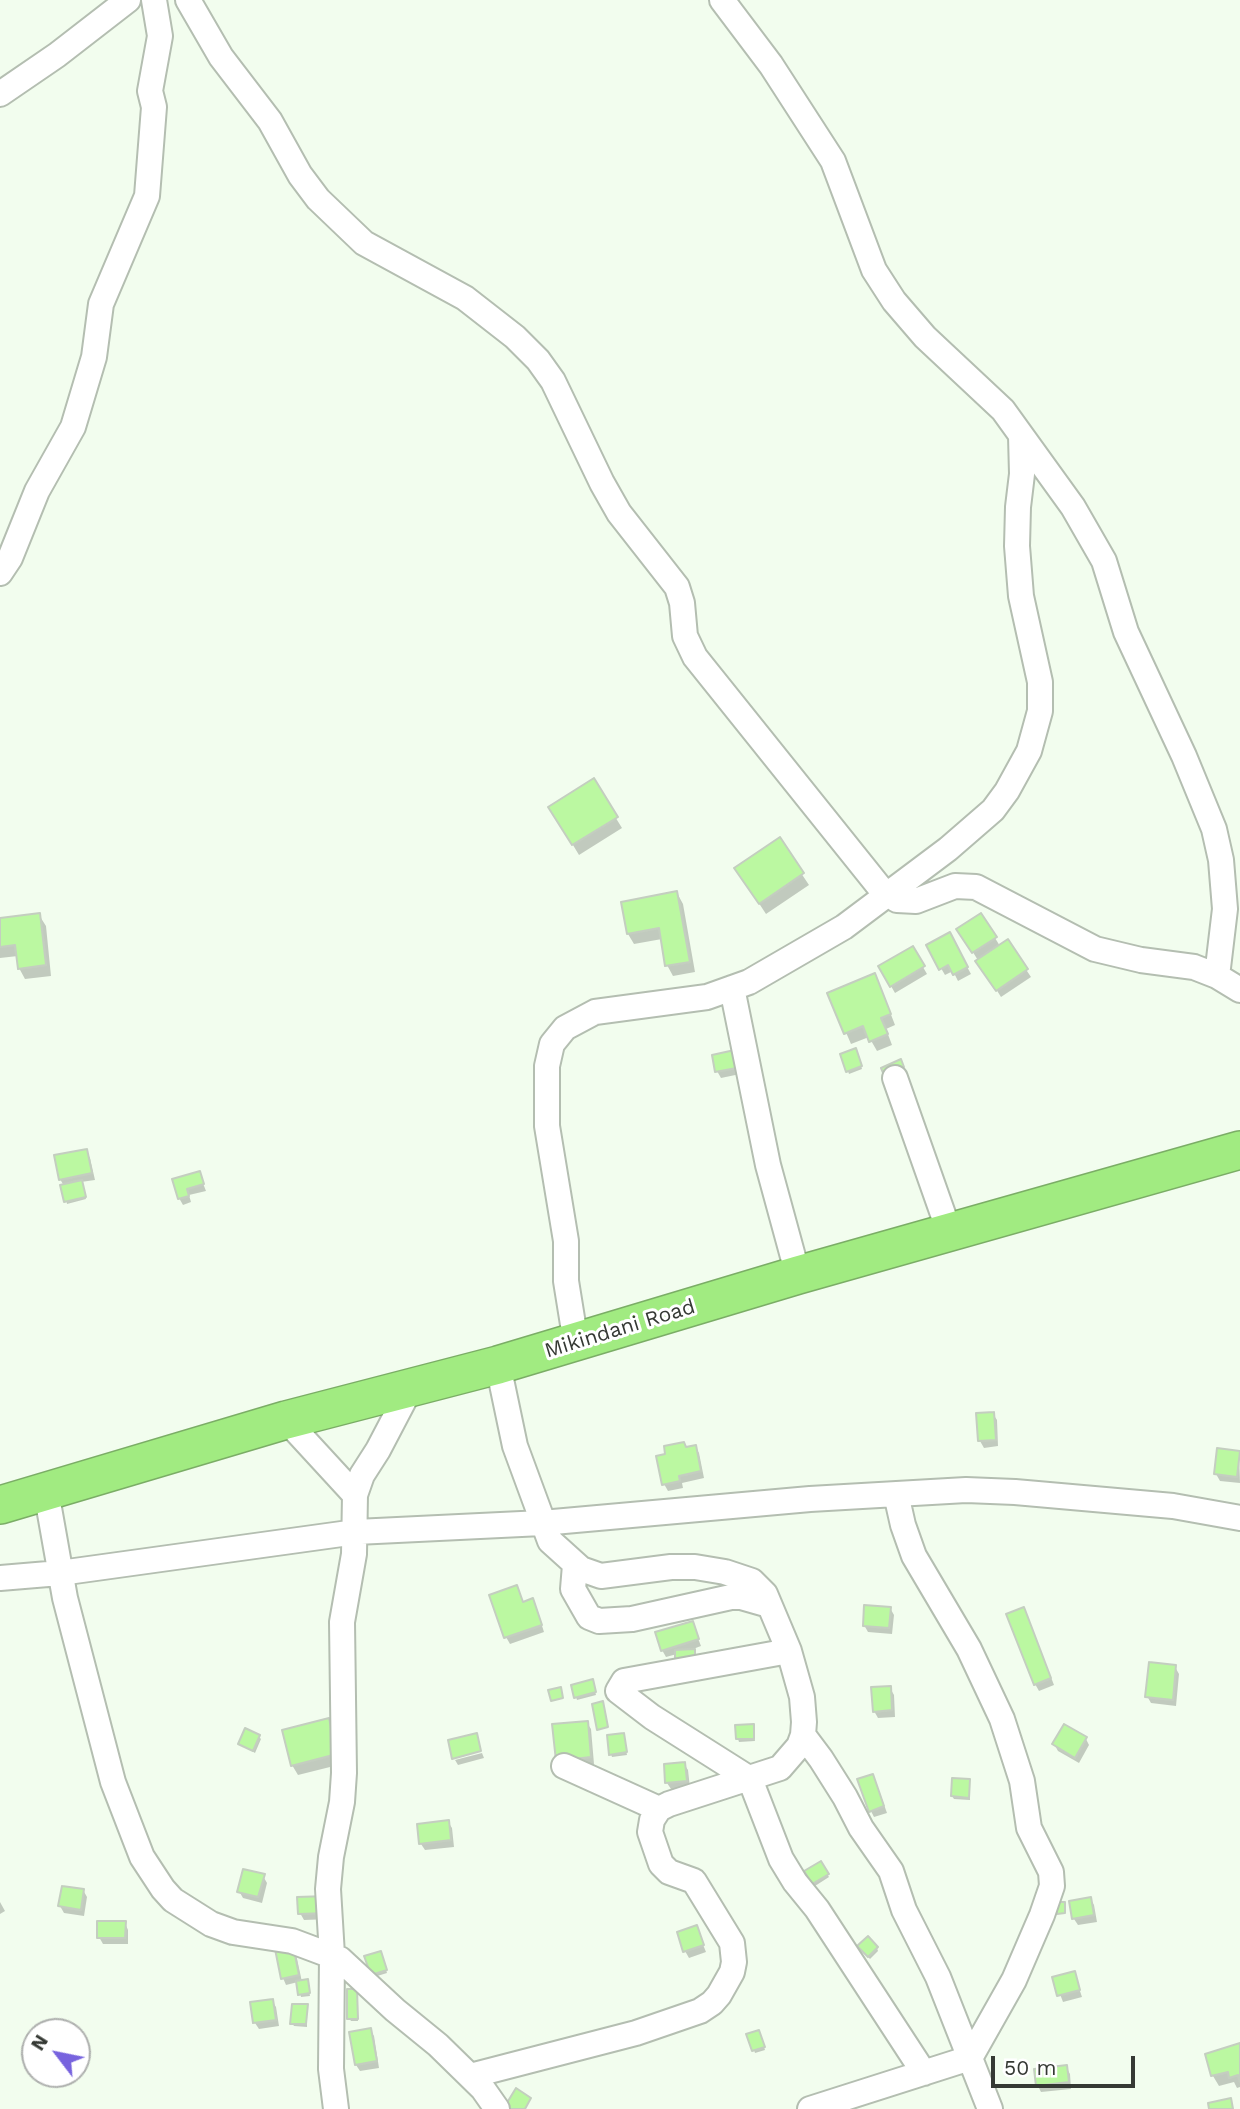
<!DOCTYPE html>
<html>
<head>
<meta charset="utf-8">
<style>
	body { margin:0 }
	#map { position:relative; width:1240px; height:2109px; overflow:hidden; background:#f2fdee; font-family:"Work Sans",sans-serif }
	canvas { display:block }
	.north { position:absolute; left:21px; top:2018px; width:70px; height:70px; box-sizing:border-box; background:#fff; border:2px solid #aeb0ae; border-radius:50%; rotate:302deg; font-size:19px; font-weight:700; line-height:28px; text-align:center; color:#353934 }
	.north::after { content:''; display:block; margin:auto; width:24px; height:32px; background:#7763de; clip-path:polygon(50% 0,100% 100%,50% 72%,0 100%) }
	.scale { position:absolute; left:991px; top:2056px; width:144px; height:32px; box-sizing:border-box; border:4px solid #353934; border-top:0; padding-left:9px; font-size:21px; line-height:24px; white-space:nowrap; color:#353934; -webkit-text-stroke:5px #fff; paint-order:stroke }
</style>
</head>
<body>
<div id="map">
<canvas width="1240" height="2109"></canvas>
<div class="north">N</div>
<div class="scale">50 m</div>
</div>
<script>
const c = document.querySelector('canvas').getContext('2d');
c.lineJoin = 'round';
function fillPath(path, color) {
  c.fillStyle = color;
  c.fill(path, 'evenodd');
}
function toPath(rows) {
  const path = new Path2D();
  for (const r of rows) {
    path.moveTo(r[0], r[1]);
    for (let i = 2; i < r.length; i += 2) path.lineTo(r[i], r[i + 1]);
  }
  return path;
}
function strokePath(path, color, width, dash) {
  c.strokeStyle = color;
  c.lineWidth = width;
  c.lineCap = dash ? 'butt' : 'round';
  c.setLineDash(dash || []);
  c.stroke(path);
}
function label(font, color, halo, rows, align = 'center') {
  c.font = font + ' "Work Sans",sans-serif';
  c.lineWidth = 6;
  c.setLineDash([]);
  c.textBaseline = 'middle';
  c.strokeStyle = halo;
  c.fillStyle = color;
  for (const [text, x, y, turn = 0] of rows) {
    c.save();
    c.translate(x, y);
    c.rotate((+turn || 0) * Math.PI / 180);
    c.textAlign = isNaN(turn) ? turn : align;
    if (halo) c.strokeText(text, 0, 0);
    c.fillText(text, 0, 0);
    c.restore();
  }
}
const shadow = toPath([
	[593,781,622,828,579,855,550,807],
	[779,840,809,885,766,914,743,879],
	[677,893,683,904,695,972,673,976,667,965,662,939,634,944,628,934],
	[39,915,46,926,51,976,25,979,19,968,18,956,0,958,0,919],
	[959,930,995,938,1000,946,1007,941,1031,977,1001,997],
	[949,934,971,974,958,981,953,971,945,975,928,946],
	[912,948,927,974,895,993,880,967],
	[880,986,895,1025,886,1029,892,1045,877,1051,869,1037,851,1044,829,993],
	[738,1051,745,1073,721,1078,717,1071],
	[857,1053,862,1069,849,1074,848,1071],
	[86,1151,90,1158,95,1180,81,1182,86,1199,67,1204,64,1186,60,1179],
	[199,1173,206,1191,189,1195,191,1202,183,1205,179,1198],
	[993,1414,997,1420,998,1446,984,1448,980,1441],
	[695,1447,699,1453,704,1478,682,1483,683,1488,668,1491,664,1484,686,1448],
	[1239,1452,1240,1483,1220,1481,1216,1474],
	[517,1588,524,1604,536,1607,544,1632,510,1644,506,1637],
	[890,1608,894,1615,892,1634,868,1632,864,1625],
	[1027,1615,1054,1685,1039,1691,1035,1684],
	[692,1623,701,1646,693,1649,696,1664,677,1654,666,1657,662,1650],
	[1175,1667,1179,1674,1176,1706,1151,1703,1147,1696],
	[593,1684,596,1695,577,1700,576,1697],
	[890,1688,894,1695,895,1717,878,1718,874,1711],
	[328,1720,334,1731,342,1764,298,1775,292,1765],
	[587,1723,591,1729,594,1764,561,1767],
	[753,1726,755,1741,739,1742,738,1739],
	[623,1735,627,1755,612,1757,611,1754],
	[259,1737,261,1739,255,1753,240,1744],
	[1086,1739,1089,1745,1079,1763,1058,1751,1054,1744],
	[482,1753,484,1758,458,1765,455,1760],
	[684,1764,688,1770,690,1788,671,1789,667,1783],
	[969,1781,970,1800,954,1799,952,1796],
	[876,1782,887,1813,874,1817,871,1811],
	[448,1822,452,1828,454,1847,425,1850,421,1844],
	[820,1863,829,1877,815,1886,807,1872],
	[263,1876,267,1883,262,1903,243,1898,239,1891],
	[83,1890,87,1897,84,1916,64,1913,60,1906],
	[1090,1898,1094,1905,1097,1922,1078,1925,1074,1919],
	[0,1902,5,1911,0,1914],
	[331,1905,331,1919,304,1920,300,1913],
	[125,1923,128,1930,128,1944,103,1944,99,1937],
	[696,1927,706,1952,689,1958,685,1951],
	[877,1948,878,1951,870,1959,861,1949],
	[277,1951,296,1954,302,1982,308,1984,310,1996,301,1997,298,1982,286,1985,283,1978],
	[381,1955,387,1973,374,1977,372,1974],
	[1074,1973,1082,1997,1063,2002,1054,1978],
	[356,1991,358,2021,351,2021,349,2018],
	[272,2001,276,2007,279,2026,259,2029,255,2023],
	[307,2006,307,2027,294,2026,292,2023],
	[370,2030,374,2036,379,2068,360,2071,356,2065],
	[749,2035,760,2035,765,2050,755,2053],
	[1240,2045,1240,2087,1237,2088,1234,2082,1219,2086,1213,2076],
	[1066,2067,1070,2074,1071,2089,1041,2092,1038,2086]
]);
const building = toPath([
	[594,778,618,817,572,845,548,807,594,778],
	[780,837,804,873,759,904,734,868,780,837],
	[677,891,690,962,665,966,659,928,627,934,621,902,677,891],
	[40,913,46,965,18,969,15,945,0,947,0,918,40,913],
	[981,913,997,937,972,953,956,929,981,913],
	[950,932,968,967,953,975,948,965,939,970,926,945,950,932],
	[1008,939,1028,969,996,991,975,961,1008,939],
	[913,946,925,966,890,987,878,966,913,946],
	[875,973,891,1014,881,1018,888,1034,869,1042,863,1026,844,1034,827,993,875,973],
	[856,1048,862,1066,846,1072,840,1054,856,1048],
	[739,1049,742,1067,715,1072,712,1055,739,1049],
	[901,1059,904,1067,884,1075,881,1068,901,1059],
	[87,1149,92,1173,59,1180,54,1155,87,1149],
	[200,1171,204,1184,187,1189,189,1196,178,1199,172,1179,200,1171],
	[82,1180,86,1197,64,1202,60,1185,82,1180],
	[994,1412,996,1440,978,1441,976,1413,994,1412],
	[684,1442,686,1447,696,1445,701,1471,679,1476,680,1481,662,1485,656,1456,665,1454,664,1446,684,1442],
	[1217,1448,1240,1451,1237,1477,1214,1474,1217,1448],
	[517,1585,523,1602,533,1598,542,1625,504,1638,489,1595,517,1585],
	[864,1605,891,1607,889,1628,863,1626,864,1605],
	[1024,1607,1051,1678,1034,1685,1006,1614,1024,1607],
	[693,1621,699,1639,661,1651,655,1632,693,1621],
	[695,1649,695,1662,675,1663,675,1650,695,1649],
	[1149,1662,1176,1665,1173,1700,1145,1697,1149,1662],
	[593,1679,596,1692,574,1698,571,1685,593,1679],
	[891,1686,892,1710,873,1712,871,1687,891,1686],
	[561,1687,563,1698,551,1701,548,1690,561,1687],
	[603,1701,608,1727,597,1730,592,1704,603,1701],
	[329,1718,337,1754,291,1766,282,1730,329,1718],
	[588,1721,591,1757,556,1761,552,1724,588,1721],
	[754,1724,754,1739,736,1739,735,1725,754,1724],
	[1064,1724,1087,1737,1075,1758,1052,1744,1064,1724],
	[245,1728,260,1735,253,1751,238,1744,245,1728],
	[477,1733,481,1751,452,1759,448,1740,477,1733],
	[624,1733,627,1752,609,1755,607,1735,624,1733],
	[685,1762,687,1781,665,1783,664,1764,685,1762],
	[873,1774,884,1806,869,1812,857,1779,873,1774],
	[952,1778,970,1779,969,1798,951,1796,952,1778],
	[449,1820,451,1840,419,1844,417,1824,449,1820],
	[821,1861,829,1874,812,1884,804,1871,821,1861],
	[243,1869,265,1874,258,1897,237,1892,243,1869],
	[62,1886,84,1889,81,1910,58,1906,62,1886],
	[328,1896,328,1913,298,1914,297,1897,328,1896],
	[1091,1897,1094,1915,1072,1919,1069,1901,1091,1897],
	[1056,1902,1065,1902,1065,1913,1057,1914,1056,1902],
	[97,1921,126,1921,125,1938,97,1938,97,1921],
	[697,1925,704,1945,683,1952,677,1932,697,1925],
	[868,1936,878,1947,868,1957,857,1946,868,1936],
	[293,1945,299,1975,281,1979,275,1949,293,1945],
	[381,1951,387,1970,371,1975,364,1956,381,1951],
	[1075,1971,1080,1990,1057,1996,1052,1977,1075,1971],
	[308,1979,310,1993,298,1995,296,1981,308,1979],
	[347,1989,357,1989,358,2019,347,2019,347,1989],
	[273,1999,276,2020,253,2023,250,2002,273,1999],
	[292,2004,308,2004,306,2024,290,2024,292,2004],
	[371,2028,377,2061,355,2065,349,2032,371,2028],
	[759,2030,765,2047,752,2051,746,2034,759,2030],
	[1240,2043,1240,2082,1238,2075,1229,2078,1228,2072,1211,2076,1205,2054,1240,2043],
	[1067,2065,1069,2082,1036,2086,1034,2069,1067,2065],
	[516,2088,531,2098,525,2109,510,2109,505,2106,516,2088],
	[1231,2098,1233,2109,1209,2109,1208,2103,1231,2098]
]);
const minor = toPath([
	[188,0,221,57,270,121,300,175,318,199,364,243,465,298,515,337,538,360,553,381,602,483,619,513,677,587,682,603,685,636,695,657,881,889,897,900,916,901,955,886,976,887,1095,949,1141,960,1194,967,1217,976,1240,990],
	[722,0,771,65,833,161,874,270,894,301,925,337,1003,410,1073,507,1104,561,1126,632,1184,756,1214,829,1221,860,1225,909,1217,976],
	[0,94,57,55,128,0],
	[0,573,10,558,37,491,73,427,94,357,101,304,147,196,154,107,150,91,160,36,154,0],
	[732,988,768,1165,798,1275],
	[895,1078,950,1234],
	[576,1343,566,1281,566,1241,547,1126,547,1066,552,1044,565,1028,595,1012,707,997,749,982,844,927,948,849,993,810,1007,791,1029,751,1040,711,1040,682,1021,596,1017,546,1018,507,1022,474,1021,436],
	[286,1420,355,1495],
	[46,1491,65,1598,113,1782,142,1857,163,1889,173,1900,211,1924,233,1932,292,1941,340,1959,395,2010,438,2045,483,2089,497,2109],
	[575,1565,573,1589,589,1617,599,1621,632,1619,731,1597,741,1597,769,1605],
	[0,1578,60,1573,356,1532,542,1523,810,1499,966,1490,1015,1492,1173,1506,1240,1518],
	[789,1651,624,1681,618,1691,652,1717,750,1779,781,1859,795,1882,817,1909,924,2073],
	[803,1735,821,1759,845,1797,861,1828,891,1871,904,1910,938,1977,990,2109],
	[564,1766,659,1809],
	[470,2076,636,2033,700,2011,712,2003,719,1995,732,1972,734,1962,732,1943,694,1881,669,1872,661,1864,650,1832,652,1820,659,1809,669,1804,780,1768,799,1746,803,1735,804,1722,802,1697,789,1651,765,1594,752,1581,725,1572,695,1567,671,1567,601,1576,581,1569,550,1541,515,1446,498,1365],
	[336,2109,331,2069,332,1955,328,1889,331,1857,342,1802,344,1773,342,1622,354,1554,355,1495,362,1475,378,1450,411,1387],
	[810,2109,970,2058,1014,1980,1042,1915,1052,1886,1051,1872,1029,1828,1022,1781,1002,1719,969,1649,914,1556,903,1525,896,1494]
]);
const highway = toPath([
	[0,1505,286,1420,498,1365,798,1275,1240,1150]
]);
const streetNames = [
	["Mikindani Road",620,1329,-17]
];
fillPath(shadow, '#0003');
fillPath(building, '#bbf8a1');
strokePath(building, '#c4cec0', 2);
strokePath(minor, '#b4beb1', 28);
strokePath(highway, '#7bad66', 40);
strokePath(minor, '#fff', 24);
strokePath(highway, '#a1eb81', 37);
label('21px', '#353934', '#fff', streetNames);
</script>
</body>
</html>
